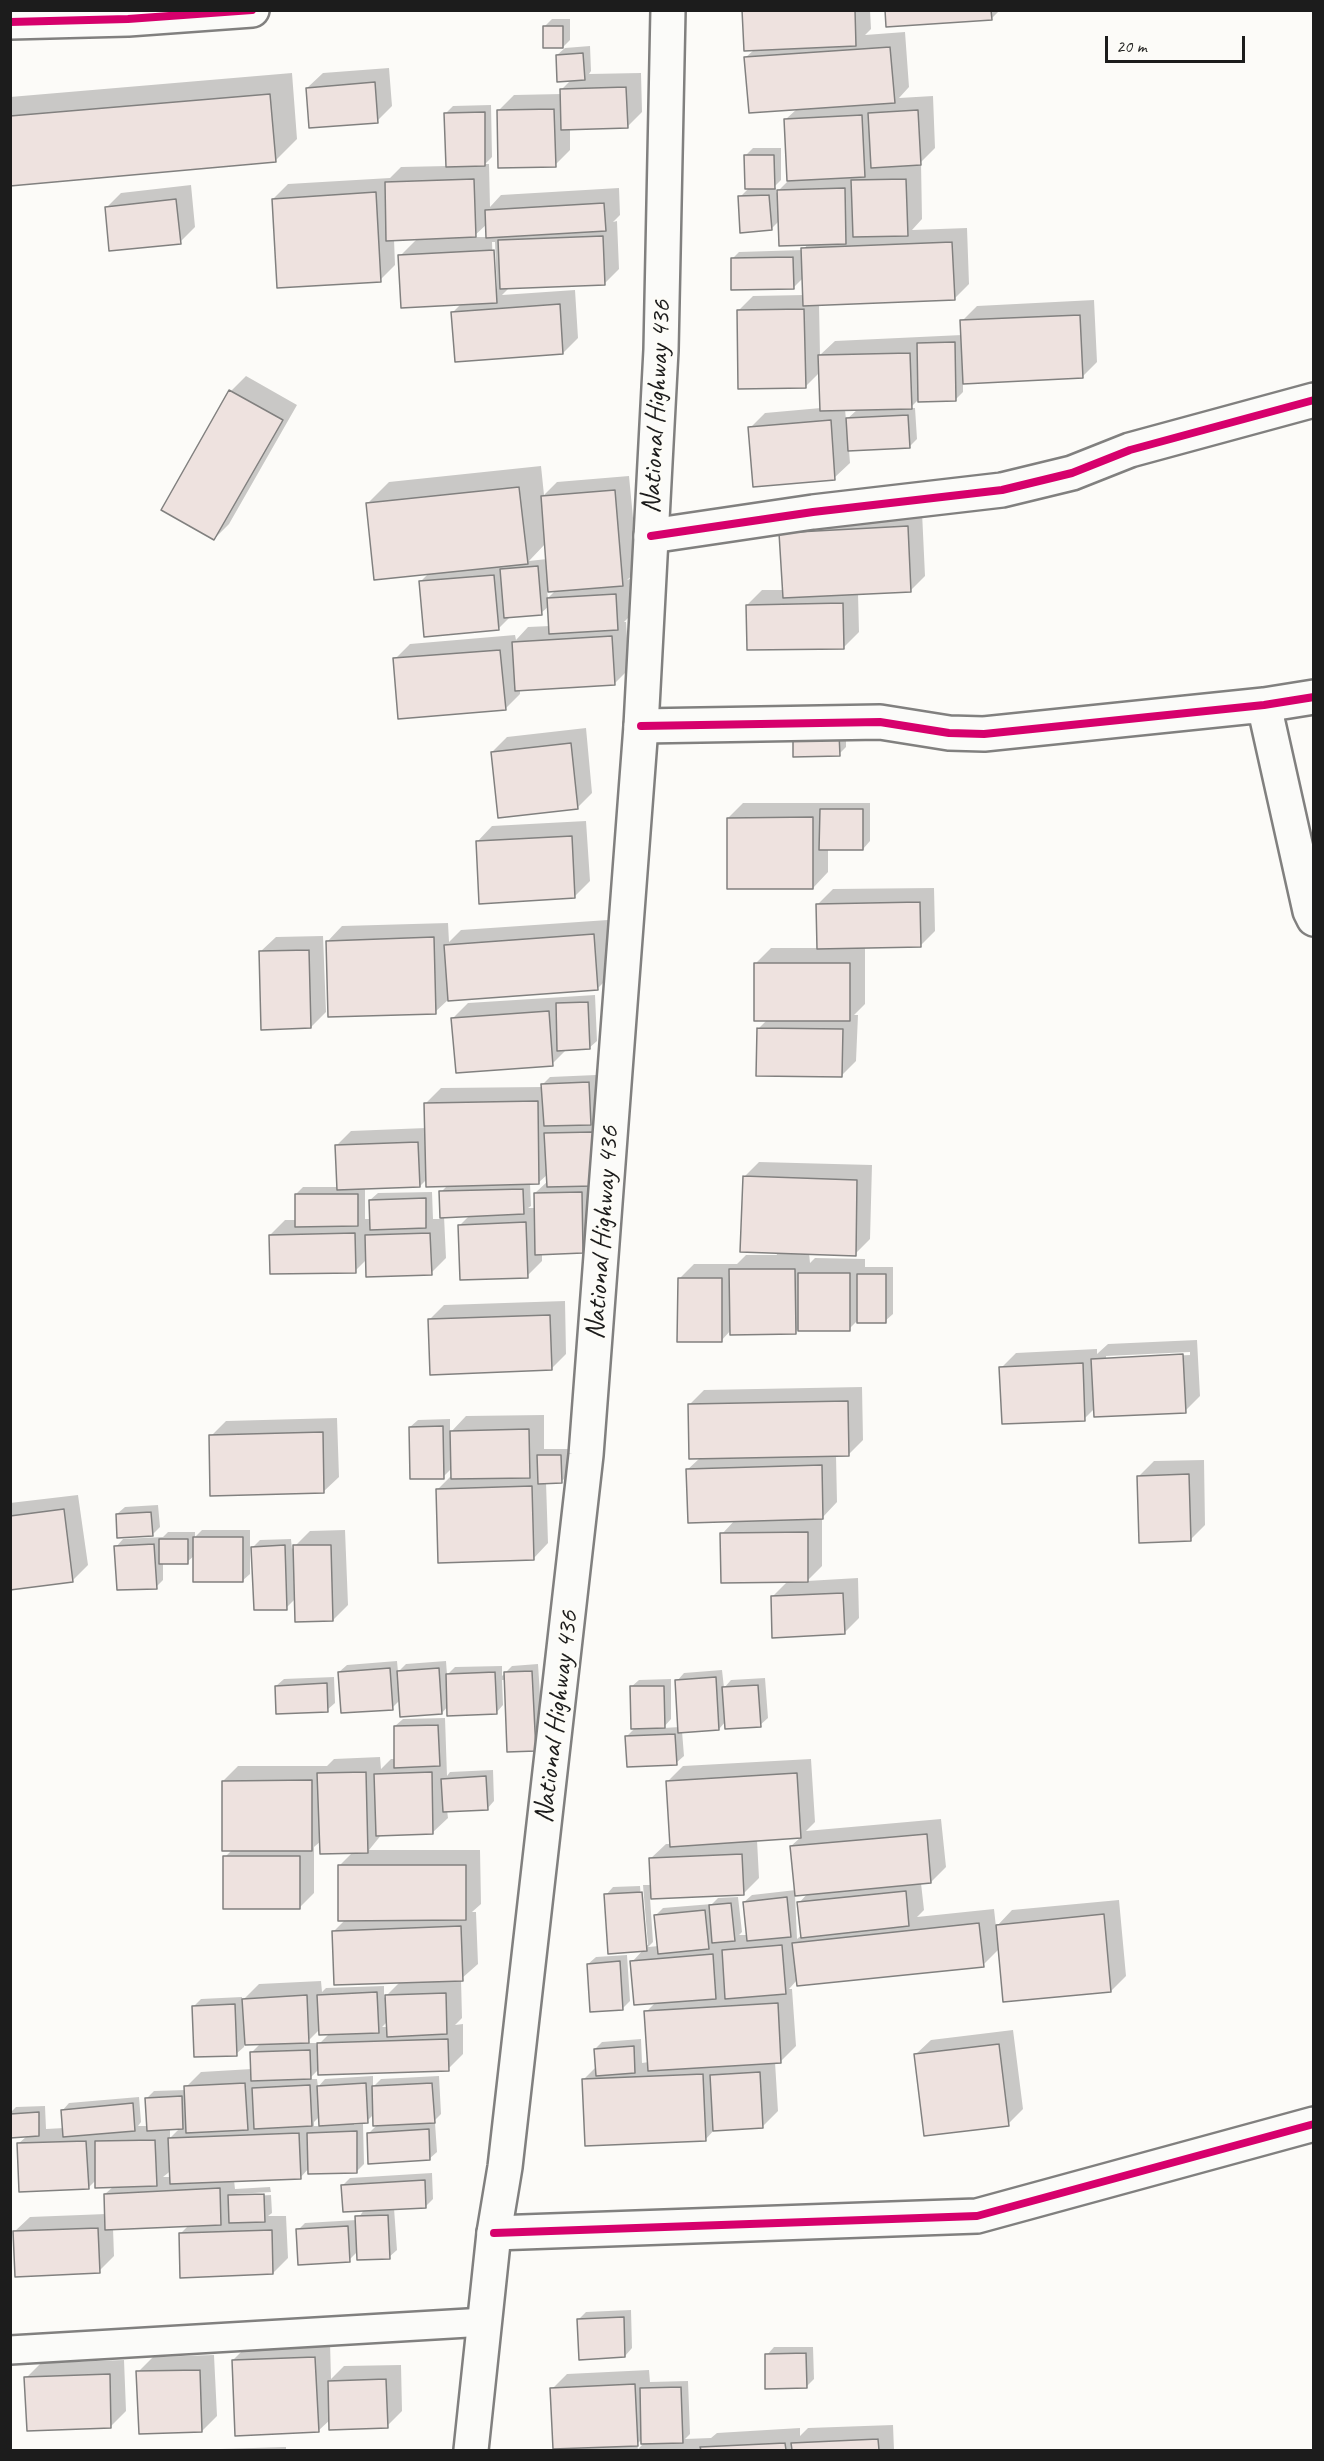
<!DOCTYPE html>
<html>
<head>
<meta charset="utf-8">
<style>
	body { margin:0 }
	#map { position:relative; width:1324px; height:2461px; overflow:hidden; background:#fcfbf8; font-family:Caveat,sans-serif }
	canvas { display:block }
	.frame { position:absolute; inset:0; border:12px solid #1c1c1c; pointer-events:none }
	.scale { position:absolute; left:1105px; top:36px; width:140px; height:27px; box-sizing:border-box; border:3px solid #1c1c1c; border-top:0; padding-left:8px; font-size:18px; line-height:21px; white-space:nowrap; color:#1c1c1c; -webkit-text-stroke:4px #fdfcf7; paint-order:stroke }
</style>
</head>
<body>
<div id="map">
<canvas width="1324" height="2461"></canvas>
<div class="frame"></div>
<div class="scale">20 m</div>
</div>
<script>
const c = document.querySelector('canvas').getContext('2d');
c.lineJoin = 'round';
function fillPath(path, color) {
  c.fillStyle = color;
  c.fill(path, 'evenodd');
}
function toPath(rows) {
  const path = new Path2D();
  for (const r of rows) {
    path.moveTo(r[0], r[1]);
    for (let i = 2; i < r.length; i += 2) path.lineTo(r[i], r[i + 1]);
  }
  return path;
}
function strokePath(path, color, width, dash) {
  c.strokeStyle = color;
  c.lineWidth = width;
  c.lineCap = dash ? 'butt' : 'round';
  c.setLineDash(dash || []);
  c.stroke(path);
}
function label(font, color, halo, rows, align = 'center') {
  c.font = font + ' Caveat,sans-serif';
  c.lineWidth = 5;
  c.setLineDash([]);
  c.textBaseline = 'middle';
  c.strokeStyle = halo;
  c.fillStyle = color;
  for (const [text, x, y, turn = 0] of rows) {
    c.save();
    c.translate(x, y);
    c.rotate((+turn || 0) * Math.PI / 180);
    c.textAlign = isNaN(turn) ? turn : align;
    if (halo) c.strokeText(text, 0, 0);
    c.fillText(text, 0, 0);
    c.restore();
  }
}
const shadow = toPath([
	[743,10,870,10,871,29,865,35,905,32,909,87,899,98,933,96,935,148,921,162,922,219,912,230,967,228,969,284,954,299,819,304,820,355,835,341,962,335,962,321,977,306,1094,300,1097,362,1082,377,963,382,963,392,956,399,918,400,910,408,915,408,917,439,909,447,849,450,850,463,834,478,750,428,765,413,821,408,820,372,806,386,738,311,753,296,804,295,804,277,794,287,732,259,739,252,803,250,808,244,780,220,771,229,740,197,749,188,746,155,753,148,781,148,781,180,773,188,776,188,776,193,789,180,786,119,797,109,746,57,754,50],
	[845,409,858,409,846,420],
	[886,10,1000,10,991,19],
	[552,19,570,19,570,40,563,47,544,27],
	[590,46,591,71,589,74,641,73,642,112,627,127,570,128,570,150,555,165,499,110,514,95,562,94,562,89,572,79,557,55,565,48],
	[389,68,392,106,377,121,307,88,323,73],
	[292,73,297,139,275,161,10,184,10,97],
	[491,105,492,157,485,164,489,164,490,207,501,195,619,188,620,215,613,222,617,221,619,269,604,284,510,287,502,295,575,290,578,338,563,353,453,312,462,303,400,256,418,238,394,239,395,265,380,280,273,199,288,184,390,178,401,167,447,166,446,113,453,106],
	[487,224,488,237,473,237],
	[492,242,495,242,497,289,494,289],
	[191,185,195,227,180,242,106,208,121,193],
	[246,376,297,405,229,524,214,539,231,391],
	[541,466,544,495,557,482,629,476,638,570,627,580,630,579,632,614,624,622,626,622,629,669,614,684,520,690,520,694,505,709,395,659,410,644,515,635,516,640,528,627,550,626,549,606,541,613,511,616,498,629,420,582,430,572,367,504,389,482],
	[546,543,547,559,529,561],
	[556,590,548,598,547,591],
	[922,512,925,576,910,591,858,593,859,632,844,647,747,605,762,590,784,590,781,533],
	[846,727,846,747,839,754,795,756],
	[586,728,592,793,577,808,492,752,507,737],
	[743,803,870,803,870,841,863,849,828,849,828,872,813,888,728,818],
	[586,821,590,881,575,896,477,842,492,826],
	[934,888,935,931,920,946,865,946,865,1004,854,1015,858,1015,856,1061,841,1076,759,1028,768,1019,756,963,771,948,818,948,818,904,833,889],
	[608,920,613,973,598,988,449,999,435,1012,327,942,342,926,448,923,449,942,461,930],
	[323,936,326,1012,311,1027,260,952,276,937],
	[595,995,597,1041,589,1048,567,1049,552,1064,453,1018,468,1003],
	[596,1075,597,1237,582,1252,542,1253,542,1261,527,1276,460,1225,470,1215,444,1216,446,1258,431,1273,367,1259,355,1271,270,1235,285,1220,296,1220,296,1194,303,1187,338,1187,336,1146,351,1131,426,1128,426,1103,441,1088,543,1087,543,1084,550,1077],
	[548,1174,548,1181,535,1193,536,1208,528,1208,531,1206,530,1183,538,1183],
	[427,1179,448,1185,441,1192,441,1219,433,1219,432,1192,378,1193,370,1200,371,1219,365,1219,365,1188,420,1186],
	[759,1162,872,1165,870,1239,855,1254,809,1253,810,1263,815,1258,865,1259,865,1267,893,1267,893,1314,885,1321,857,1321,849,1329,798,1329,795,1332,731,1330,721,1341,679,1279,694,1264,737,1264,746,1255,777,1255,744,1177],
	[565,1301,566,1354,551,1369,429,1320,444,1305],
	[1197,1340,1200,1396,1185,1411,1095,1408,1084,1419,1001,1368,1016,1353,1097,1349,1097,1354,1108,1344],
	[1190,1352,1190,1355,1106,1359,1106,1356],
	[862,1387,863,1440,848,1455,836,1455,837,1502,822,1518,822,1566,807,1581,858,1578,859,1618,844,1633,772,1597,788,1581,722,1534,735,1520,687,1470,700,1458,689,1405,704,1390],
	[544,1415,544,1449,568,1449,569,1474,561,1482,546,1482,548,1543,533,1559,438,1489,452,1475,452,1468,443,1477,410,1427,418,1420,450,1419,450,1433,466,1416],
	[337,1418,339,1477,323,1492,211,1436,226,1421],
	[1204,1460,1205,1525,1190,1540,1139,1476,1154,1461],
	[78,1495,88,1565,73,1580,10,1588,10,1503],
	[158,1505,160,1527,152,1535,117,1514,125,1507],
	[202,1530,250,1530,250,1574,242,1581,195,1555,187,1562,163,1562,163,1580,156,1587,116,1547,123,1539,163,1537,168,1532,195,1532,195,1537],
	[345,1530,348,1605,333,1620,296,1598,286,1608,253,1547,260,1540,291,1539,292,1549,310,1531],
	[397,1661,398,1672,406,1664,446,1661,447,1675,455,1667,502,1666,502,1676,512,1666,538,1664,543,1742,535,1749,505,1680,502,1680,503,1705,496,1713,448,1706,442,1713,400,1700,392,1708,339,1672,347,1665],
	[722,1670,724,1688,731,1680,765,1678,768,1718,760,1725,726,1721,719,1729,682,1731,684,1756,676,1763,627,1736,636,1727,631,1687,639,1680,671,1679,671,1719,663,1728,680,1727,677,1681,684,1673],
	[334,1677,335,1703,327,1710,276,1686,284,1679],
	[445,1718,447,1776,450,1772,493,1770,494,1801,487,1809,447,1810,448,1818,432,1833,382,1834,369,1850,480,1850,481,1904,472,1912,476,1912,478,1964,461,1979,462,2018,455,2025,463,2024,463,2054,448,2069,319,2069,309,2079,317,2079,318,2087,325,2079,373,2076,373,2087,381,2079,439,2076,441,2114,432,2123,435,2123,437,2152,429,2159,369,2133,378,2124,374,2114,367,2121,354,2122,354,2125,363,2124,364,2164,357,2171,309,2168,300,2178,234,2180,235,2189,270,2187,271,2192,235,2194,235,2197,271,2195,272,2213,268,2216,286,2216,288,2258,273,2273,180,2234,189,2225,113,2228,114,2256,99,2271,14,2232,30,2217,106,2214,105,2194,114,2186,97,2179,88,2188,18,2144,27,2136,11,2136,10,2113,16,2107,45,2106,46,2129,64,2128,62,2111,69,2103,139,2097,141,2122,138,2126,148,2126,147,2098,154,2091,186,2090,186,2087,201,2072,252,2069,251,2053,261,2043,244,2044,244,2047,236,2054,194,2006,201,1999,242,1997,242,2001,259,1984,321,1981,322,1992,326,1988,384,1986,384,1998,401,1981,333,1932,345,1920,340,1865,353,1852,321,1841,314,1847,314,1893,299,1908,225,1857,232,1850,223,1781,238,1766,327,1766,334,1759,380,1757,381,1769,391,1759,396,1759,395,1726,403,1719],
	[388,2021,388,2027,382,2027],
	[320,2029,330,2033,317,2046,316,2043,306,2043],
	[320,2116,320,2126,314,2126,314,2122],
	[180,2128,170,2138,170,2129],
	[171,2170,171,2177,163,2177,168,2173],
	[811,1759,815,1822,806,1831,941,1819,946,1867,931,1882,921,1883,924,1910,917,1917,994,1909,996,1927,1012,1910,1119,1900,1126,1976,1111,1991,999,1949,983,1965,797,1980,789,1989,792,1989,796,2046,781,2061,775,2062,778,2111,763,2126,715,2129,705,2140,583,2080,597,2066,595,2049,602,2042,641,2039,642,2063,649,2062,646,2012,656,2002,632,1962,644,1949,606,1895,613,1887,640,1886,645,1945,648,1945,643,1885,652,1885,650,1859,666,1844,671,1844,668,1781,683,1766],
	[801,1837,791,1846,796,1890,752,1895,744,1902,747,1935,739,1935,742,1932,738,1897,718,1898,712,1904,663,1908,656,1915,659,1946,648,1947,653,1942,650,1898,744,1893,759,1878,757,1840],
	[808,1893,799,1903,802,1935,797,1939,795,1895],
	[627,1955,630,2001,622,2009,588,1964,596,1957],
	[1013,2030,1023,2109,1008,2124,915,2055,931,2040],
	[432,2173,433,2199,426,2206,394,2208,397,2250,389,2257,358,2251,349,2260,298,2230,305,2223,357,2220,364,2210,343,2185,350,2178],
	[631,2310,632,2348,625,2356,579,2319,586,2312],
	[330,2342,331,2379,344,2366,401,2365,402,2411,387,2426,331,2419,318,2431,233,2360,248,2345],
	[774,2347,813,2347,814,2379,806,2387,767,2355],
	[214,2355,217,2416,202,2431,138,2372,153,2357],
	[124,2360,126,2411,111,2426,26,2378,41,2363],
	[649,2370,650,2382,688,2381,690,2434,685,2439,711,2438,717,2433,800,2428,800,2436,808,2428,893,2425,894,2450,565,2450,569,2447,555,2450,552,2389,567,2374],
	[643,2438,643,2444,638,2449,637,2444],
	[286,2447,286,2450,218,2450,220,2449]
]);
const building = toPath([
	[742,10,855,10,856,46,744,51,742,10],
	[885,10,991,10,992,20,886,27,885,10],
	[543,26,563,26,563,48,543,48,543,26],
	[890,47,895,103,749,113,744,57,890,47],
	[583,53,585,80,557,82,556,55,583,53],
	[375,82,378,123,309,128,306,88,375,82],
	[626,87,628,128,561,130,560,89,626,87],
	[270,94,276,162,10,186,10,116,270,94],
	[554,109,556,167,498,168,497,110,554,109],
	[918,110,921,165,871,168,868,113,918,110],
	[485,112,485,166,446,167,444,113,485,112],
	[862,115,865,177,787,181,784,119,862,115],
	[744,155,774,155,775,189,745,189,744,155],
	[474,179,476,237,386,241,385,182,474,179],
	[906,179,908,236,853,237,851,180,906,179],
	[845,188,846,244,779,246,777,190,845,188],
	[376,192,381,282,277,288,272,199,376,192],
	[769,195,772,230,740,233,738,196,769,195],
	[176,199,181,244,109,251,105,207,176,199],
	[604,203,606,231,486,238,485,210,604,203],
	[603,236,605,285,500,289,498,240,603,236],
	[952,242,955,300,803,306,801,248,952,242],
	[494,250,497,303,401,308,398,255,494,250],
	[793,257,794,289,731,290,731,258,793,257],
	[560,304,563,354,455,362,451,312,560,304],
	[804,309,806,388,738,389,737,310,804,309],
	[1080,315,1083,378,963,384,960,320,1080,315],
	[955,342,956,401,918,402,917,343,955,342],
	[910,353,912,409,820,411,818,355,910,353],
	[229,390,283,420,214,540,161,510,229,390],
	[908,415,910,448,848,451,846,418,908,415],
	[831,420,835,480,753,487,748,427,831,420],
	[519,487,528,564,374,580,366,503,519,487],
	[615,490,623,586,548,592,541,496,615,490],
	[908,526,911,592,783,598,779,533,908,526],
	[538,566,542,615,504,618,500,569,538,566],
	[494,575,499,630,424,637,419,581,494,575],
	[616,594,618,630,549,634,547,598,616,594],
	[843,603,844,649,747,650,746,605,843,603],
	[612,636,615,685,515,691,512,642,612,636],
	[500,650,506,710,398,719,393,658,500,650],
	[839,733,840,756,793,757,793,735,839,733],
	[571,743,578,809,498,818,491,752,571,743],
	[820,809,863,809,863,850,819,850,820,809],
	[813,817,813,889,727,889,727,818,813,817],
	[572,836,575,898,479,904,476,841,572,836],
	[920,902,921,947,817,949,816,904,920,902],
	[594,934,598,990,448,1001,444,945,594,934],
	[434,937,436,1014,328,1017,326,941,434,937],
	[309,950,311,1028,261,1030,259,951,309,950],
	[754,963,850,963,850,1021,754,1021,754,963],
	[588,1002,590,1049,557,1051,556,1003,588,1002],
	[549,1011,553,1066,456,1073,451,1018,549,1011],
	[757,1028,843,1029,842,1077,756,1076,757,1028],
	[589,1082,591,1125,544,1126,541,1084,589,1082],
	[538,1101,539,1184,426,1187,424,1103,538,1101],
	[593,1132,594,1186,547,1187,544,1133,593,1132],
	[418,1142,420,1187,337,1190,335,1145,418,1142],
	[743,1176,857,1180,856,1256,740,1252,743,1176],
	[523,1189,524,1214,440,1218,439,1191,523,1189],
	[582,1192,583,1253,535,1255,534,1193,582,1192],
	[295,1194,358,1194,358,1226,295,1227,295,1194],
	[426,1198,426,1228,370,1230,369,1200,426,1198],
	[526,1222,528,1278,460,1280,458,1225,526,1222],
	[355,1233,356,1273,270,1274,269,1235,355,1233],
	[430,1233,432,1275,366,1277,365,1235,430,1233],
	[729,1269,795,1269,796,1334,730,1335,729,1269],
	[798,1273,850,1273,850,1331,798,1331,798,1273],
	[857,1274,886,1274,886,1323,857,1323,857,1274],
	[678,1278,722,1278,722,1342,677,1342,678,1278],
	[550,1315,552,1370,430,1375,428,1319,550,1315],
	[1183,1354,1186,1413,1094,1417,1091,1359,1183,1354],
	[1083,1363,1085,1421,1002,1424,999,1367,1083,1363],
	[848,1401,849,1456,689,1459,688,1404,848,1401],
	[443,1426,444,1479,410,1479,409,1427,443,1426],
	[529,1429,530,1478,451,1479,450,1431,529,1429],
	[323,1432,324,1493,210,1496,209,1435,323,1432],
	[537,1455,561,1455,562,1483,538,1484,537,1455],
	[822,1465,823,1519,688,1523,686,1469,822,1465],
	[1189,1474,1191,1541,1139,1543,1137,1476,1189,1474],
	[532,1486,534,1560,438,1563,436,1489,532,1486],
	[64,1509,73,1582,10,1590,10,1516,64,1509],
	[151,1512,153,1536,117,1538,116,1514,151,1512],
	[808,1532,808,1582,721,1583,720,1533,808,1532],
	[193,1537,243,1537,243,1582,193,1582,193,1537],
	[159,1539,188,1539,188,1564,159,1564,159,1539],
	[154,1544,157,1589,117,1590,114,1546,154,1544],
	[285,1545,287,1610,254,1610,251,1547,285,1545],
	[293,1545,331,1545,333,1621,295,1622,293,1545],
	[843,1593,845,1634,772,1638,771,1596,843,1593],
	[390,1668,393,1710,341,1713,338,1672,390,1668],
	[439,1668,442,1714,400,1717,397,1671,439,1668],
	[532,1671,536,1751,507,1752,504,1672,532,1671],
	[495,1672,497,1714,447,1716,446,1674,495,1672],
	[716,1677,719,1730,678,1733,675,1680,716,1677],
	[327,1683,328,1712,276,1714,275,1686,327,1683],
	[758,1685,761,1727,725,1729,722,1687,758,1685],
	[630,1686,664,1686,665,1728,631,1729,630,1686],
	[438,1725,440,1766,394,1768,394,1726,438,1725],
	[675,1734,677,1765,627,1767,625,1736,675,1734],
	[366,1772,368,1853,320,1854,317,1773,366,1772],
	[432,1772,433,1834,376,1836,374,1774,432,1772],
	[797,1773,801,1838,670,1847,666,1781,797,1773],
	[486,1776,488,1810,443,1812,441,1779,486,1776],
	[312,1780,312,1851,222,1851,222,1781,312,1780],
	[927,1834,931,1883,795,1896,790,1846,927,1834],
	[742,1854,744,1895,651,1899,649,1858,742,1854],
	[223,1856,300,1856,300,1909,223,1909,223,1856],
	[338,1865,466,1865,466,1920,338,1921,338,1865],
	[906,1891,909,1926,801,1938,797,1902,906,1891],
	[642,1892,647,1951,608,1954,604,1894,642,1892],
	[787,1897,791,1937,747,1941,743,1902,787,1897],
	[731,1903,735,1941,712,1943,709,1905,731,1903],
	[705,1910,709,1949,658,1954,654,1915,705,1910],
	[1104,1914,1111,1992,1003,2002,996,1925,1104,1914],
	[979,1923,984,1967,797,1986,792,1943,979,1923],
	[461,1926,463,1981,334,1985,332,1931,461,1926],
	[782,1945,786,1994,725,1999,722,1950,782,1945],
	[713,1954,716,1999,634,2005,630,1961,713,1954],
	[620,1961,623,2010,590,2012,587,1964,620,1961],
	[377,1992,379,2033,319,2035,317,1995,377,1992],
	[446,1993,447,2034,387,2037,385,1995,446,1993],
	[307,1995,309,2043,245,2045,242,1999,307,1995],
	[778,2003,781,2063,648,2071,644,2011,778,2003],
	[235,2004,237,2056,194,2057,192,2006,235,2004],
	[448,2039,449,2071,318,2075,317,2043,448,2039],
	[999,2044,1009,2126,924,2136,914,2054,999,2044],
	[634,2046,635,2073,596,2076,594,2049,634,2046],
	[310,2050,311,2079,251,2081,250,2052,310,2050],
	[760,2072,763,2128,713,2131,710,2075,760,2072],
	[703,2074,706,2141,585,2146,582,2079,703,2074],
	[245,2083,248,2130,186,2133,184,2086,245,2083],
	[366,2083,368,2123,319,2126,317,2086,366,2083],
	[432,2083,435,2123,373,2126,372,2086,432,2083],
	[310,2085,312,2126,254,2129,252,2088,310,2085],
	[182,2096,183,2129,147,2131,145,2098,182,2096],
	[133,2103,135,2131,63,2137,61,2110,133,2103],
	[39,2112,39,2136,10,2138,10,2114,39,2112],
	[429,2129,430,2160,368,2164,367,2133,429,2129],
	[357,2131,357,2173,308,2174,307,2133,357,2131],
	[299,2133,301,2179,170,2184,168,2138,299,2133],
	[155,2140,157,2186,95,2188,95,2141,155,2140],
	[86,2141,89,2189,19,2192,17,2143,86,2141],
	[425,2180,426,2208,343,2212,341,2185,425,2180],
	[220,2188,221,2225,105,2230,104,2194,220,2188],
	[264,2194,265,2222,229,2223,228,2195,264,2194],
	[388,2215,390,2259,357,2260,355,2216,388,2215],
	[348,2226,350,2262,298,2265,296,2229,348,2226],
	[98,2228,100,2273,15,2277,13,2231,98,2228],
	[272,2230,273,2274,180,2278,179,2233,272,2230],
	[624,2317,625,2357,579,2360,577,2319,624,2317],
	[806,2353,807,2388,765,2389,765,2354,806,2353],
	[315,2357,319,2432,235,2436,232,2360,315,2357],
	[200,2370,202,2432,139,2434,136,2371,200,2370],
	[110,2374,111,2428,27,2431,24,2377,110,2374],
	[386,2379,388,2428,329,2430,328,2381,386,2379],
	[635,2384,638,2446,553,2449,550,2388,635,2384],
	[681,2387,683,2443,641,2444,640,2388,681,2387],
	[878,2439,879,2450,792,2450,791,2443,878,2439],
	[785,2443,786,2450,701,2450,700,2447,785,2443]
]);
const lane = toPath([
	[10,2350,485,2322]
]);
const street = toPath([
	[10,22,128,19,252,10],
	[651,536,813,512,1002,490,1072,473,1130,450,1314,400],
	[1264,705,1310,911,1314,919],
	[641,726,880,722,949,733,984,734,1264,705,1314,697],
	[494,2233,977,2216,1314,2124]
]);
const primary = toPath([
	[471,2450,494,2233,505,2167,586,1455,641,726,661,350,668,10]
]);
const cycleway = toPath([
	[10,22,128,19,252,10],
	[651,536,813,512,1002,490,1072,473,1130,450,1314,400],
	[641,726,880,722,949,733,984,734,1264,705,1314,697],
	[494,2233,977,2216,1314,2124]
]);
const streetNames = [
	["National Highway 436",657,407,-87],
	["National Highway 436",603,1233,-86],
	["National Highway 436",557,1717,-83]
];
fillPath(shadow, '#0003');
fillPath(building, '#eee2df');
strokePath(building, '#81807f', 1.5);
strokePath(lane, '#81807f', 32);
strokePath(street, '#81807f', 38);
strokePath(primary, '#81807f', 38);
strokePath(lane, '#fbfbf9', 27);
strokePath(street, '#fbfbf9', 33);
strokePath(primary, '#fbfbf9', 33);
strokePath(cycleway, '#d6006c', 8);
label('28px', '#1c1c1c', '#fdfcf7', streetNames);
</script>
</body>
</html>
